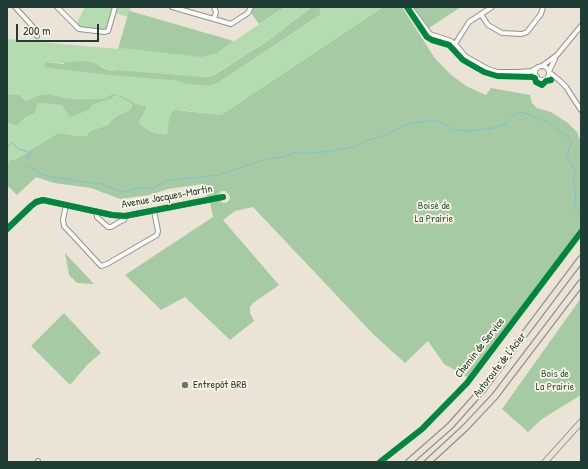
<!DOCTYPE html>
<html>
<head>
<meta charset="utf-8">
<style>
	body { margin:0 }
	#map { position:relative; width:588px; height:469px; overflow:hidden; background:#ebe4d6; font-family:"Patrick Hand",sans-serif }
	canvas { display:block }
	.frame { position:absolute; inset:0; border:8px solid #1f3d34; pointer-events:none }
	.scale { position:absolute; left:16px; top:24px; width:83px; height:18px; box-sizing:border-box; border:2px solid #1f3d34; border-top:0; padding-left:5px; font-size:12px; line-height:14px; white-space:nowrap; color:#1f3d34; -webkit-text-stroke:3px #fcf5e5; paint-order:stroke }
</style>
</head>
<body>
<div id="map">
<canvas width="588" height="469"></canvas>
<div class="frame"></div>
<div class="scale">200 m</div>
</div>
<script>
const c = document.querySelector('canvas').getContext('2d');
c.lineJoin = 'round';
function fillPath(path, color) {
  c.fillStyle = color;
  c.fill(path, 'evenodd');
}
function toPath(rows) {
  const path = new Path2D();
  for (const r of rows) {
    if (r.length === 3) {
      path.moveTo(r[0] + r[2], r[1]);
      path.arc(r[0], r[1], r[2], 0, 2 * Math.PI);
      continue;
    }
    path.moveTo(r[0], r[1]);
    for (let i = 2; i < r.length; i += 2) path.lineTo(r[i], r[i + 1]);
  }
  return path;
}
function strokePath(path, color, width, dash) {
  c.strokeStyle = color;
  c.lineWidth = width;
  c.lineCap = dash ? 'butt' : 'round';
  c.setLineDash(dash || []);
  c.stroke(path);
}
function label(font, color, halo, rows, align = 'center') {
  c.font = font + ' "Patrick Hand",sans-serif';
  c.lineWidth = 3.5;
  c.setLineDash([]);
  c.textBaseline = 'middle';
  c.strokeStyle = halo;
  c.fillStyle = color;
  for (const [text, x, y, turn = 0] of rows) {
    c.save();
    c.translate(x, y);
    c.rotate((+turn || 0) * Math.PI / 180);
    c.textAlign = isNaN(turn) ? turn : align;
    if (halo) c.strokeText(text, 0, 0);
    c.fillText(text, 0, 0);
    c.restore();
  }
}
const green = toPath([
	[85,7,113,7,107,29,105,30,81,28,76,24],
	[118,7,131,7,130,11,234,41,285,7,312,7,269,40,213,75,207,77,118,70,110,71,102,66,47,62,47,68,107,75,179,81,186,84,209,86,216,84,320,15,321,9,317,7,383,7,221,115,180,110,168,124,168,132,166,135,151,132,140,125,139,122,147,107,137,104,122,96,112,94,106,99,71,99,48,94,40,95,26,101,19,95,7,94,7,39,118,49,128,17,115,13],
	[114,96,120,97,132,103,130,110,115,117,108,125,90,131,86,136,78,136,58,133,24,154,16,159,10,160,7,168,7,122,16,126,26,117,35,113,38,103,62,105,92,105,111,99]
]);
const forest = toPath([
	[253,7,285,7,259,24,251,13],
	[312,7,317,7,321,9,320,15,216,84,209,86,186,84,179,81,107,75,47,68,44,66,45,64,47,62,63,64,66,62,83,61,94,63,110,71,118,70,207,77,214,75,269,40],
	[383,7,402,7,434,57,450,74,466,86,486,95,491,88,530,95,532,103,537,108,551,112,568,123,577,132,581,143,581,228,469,378,444,364,428,341,405,363,373,334,253,207,235,211,223,220,279,285,253,303,250,307,250,313,254,321,230,340,185,297,161,310,125,275,213,217,210,202,218,200,223,203,228,202,230,198,229,195,225,191,221,191,218,195,207,197,203,184,168,189,149,195,120,199,91,188,54,183,36,177,17,195,7,185,7,168,10,160,16,159,24,154,58,133,78,136,86,136,90,131,108,125,115,117,130,110,132,104,120,97,114,96,111,99,92,105,89,110,70,117,62,105,38,103,35,113,26,117,16,126,7,122,7,94,19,95,26,101,40,95,48,94,71,99,105,99,112,94,122,96,137,104,147,107,139,122,140,125,151,132,166,135,168,132,168,124,171,113,176,110,221,115],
	[414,7,461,7,429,28],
	[129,11,233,41,217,53,201,57,121,48,118,49],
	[65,253,94,284,77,283,69,275],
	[581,298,581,395,542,419,528,432,502,409],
	[64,313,101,353,88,364,70,385,31,346]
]);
const stream = toPath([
	[7,145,8,146,12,142,18,149,26,151,31,154,28,159],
	[27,165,41,174,51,177,101,184,122,192,133,190,138,188,153,188,166,181,218,175,266,159,284,157,293,153,317,153,354,147,369,140,385,135,405,125,414,123,435,120,454,130,468,131,493,128,505,124,516,114,522,112,549,123,569,138,571,143,567,156,576,173,573,181,576,189,574,206,581,217]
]);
const minor = toPath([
	[15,7,35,29,37,36],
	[57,7,79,29,104,32,108,31,109,28,115,7],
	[172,7,231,24,248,13,251,7],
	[214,7,216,12,214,19],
	[410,7,430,34,451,41,457,46,465,56,488,69,497,72,518,72,532,71,538,67],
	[481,14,488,25,502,33,522,34,527,32,541,14,543,7],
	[455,44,469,22,492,7],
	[542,66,557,55,581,26],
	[542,73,7],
	[549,71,555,59],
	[549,72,559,80,566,87,581,110],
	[522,73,537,77],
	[66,205,63,220,64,226,101,266,107,264,157,235,158,231,154,211],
	[96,211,97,217,108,227,111,227,121,221,124,220,125,216],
	[7,229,31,206,36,202,43,200,112,215,125,216,223,197],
	[38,462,38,461],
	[380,462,422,429,467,383,581,232]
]);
const major = toPath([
	[545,462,581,422]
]);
const highway = toPath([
	[409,462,450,426,483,389,581,259],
	[428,462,465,428,495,396,581,283]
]);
const cycleway = toPath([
	[407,7,427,37,432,40,449,45,463,60,484,72,497,76,532,77,535,78,536,82,542,85,546,81,551,80],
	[7,229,31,206,36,202,43,200,112,215,125,216,223,197],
	[380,462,422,429,467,383,581,232]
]);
const markers = [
	[185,385,4,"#66776d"]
];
const streetNames = [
	["Avenue Jacques-Martin",167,197,-10],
	["Chemin de Service",480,348,-52],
	["Autoroute de l'Acier",500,365,-52]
];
const parkNames = [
	["Boisé de",434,206],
	["La Prairie",434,219],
	["Bois de",555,374],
	["La Prairie",555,387]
];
const poiNames = [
	["Entrepôt BRB",193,385]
];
fillPath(green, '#b5dcb1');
fillPath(forest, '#a6cba4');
strokePath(stream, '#7dc1d0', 1);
strokePath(minor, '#91928a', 6);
strokePath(major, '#91928a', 7);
strokePath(highway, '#91928a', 8);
strokePath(minor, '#fcfbf9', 4);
strokePath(major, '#ebe2d7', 5);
strokePath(highway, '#ebe2d7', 5.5);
strokePath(cycleway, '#00873e', 6);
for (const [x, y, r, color] of markers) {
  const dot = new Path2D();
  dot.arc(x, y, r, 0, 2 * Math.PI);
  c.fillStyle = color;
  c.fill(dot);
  strokePath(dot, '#fcf5e5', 1.5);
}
label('11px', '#1f3d34', '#fcf5e5', streetNames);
label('11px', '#345b47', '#fcf5e5', parkNames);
label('11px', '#1f3d34', '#fcf5e5', poiNames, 'left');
</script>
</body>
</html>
